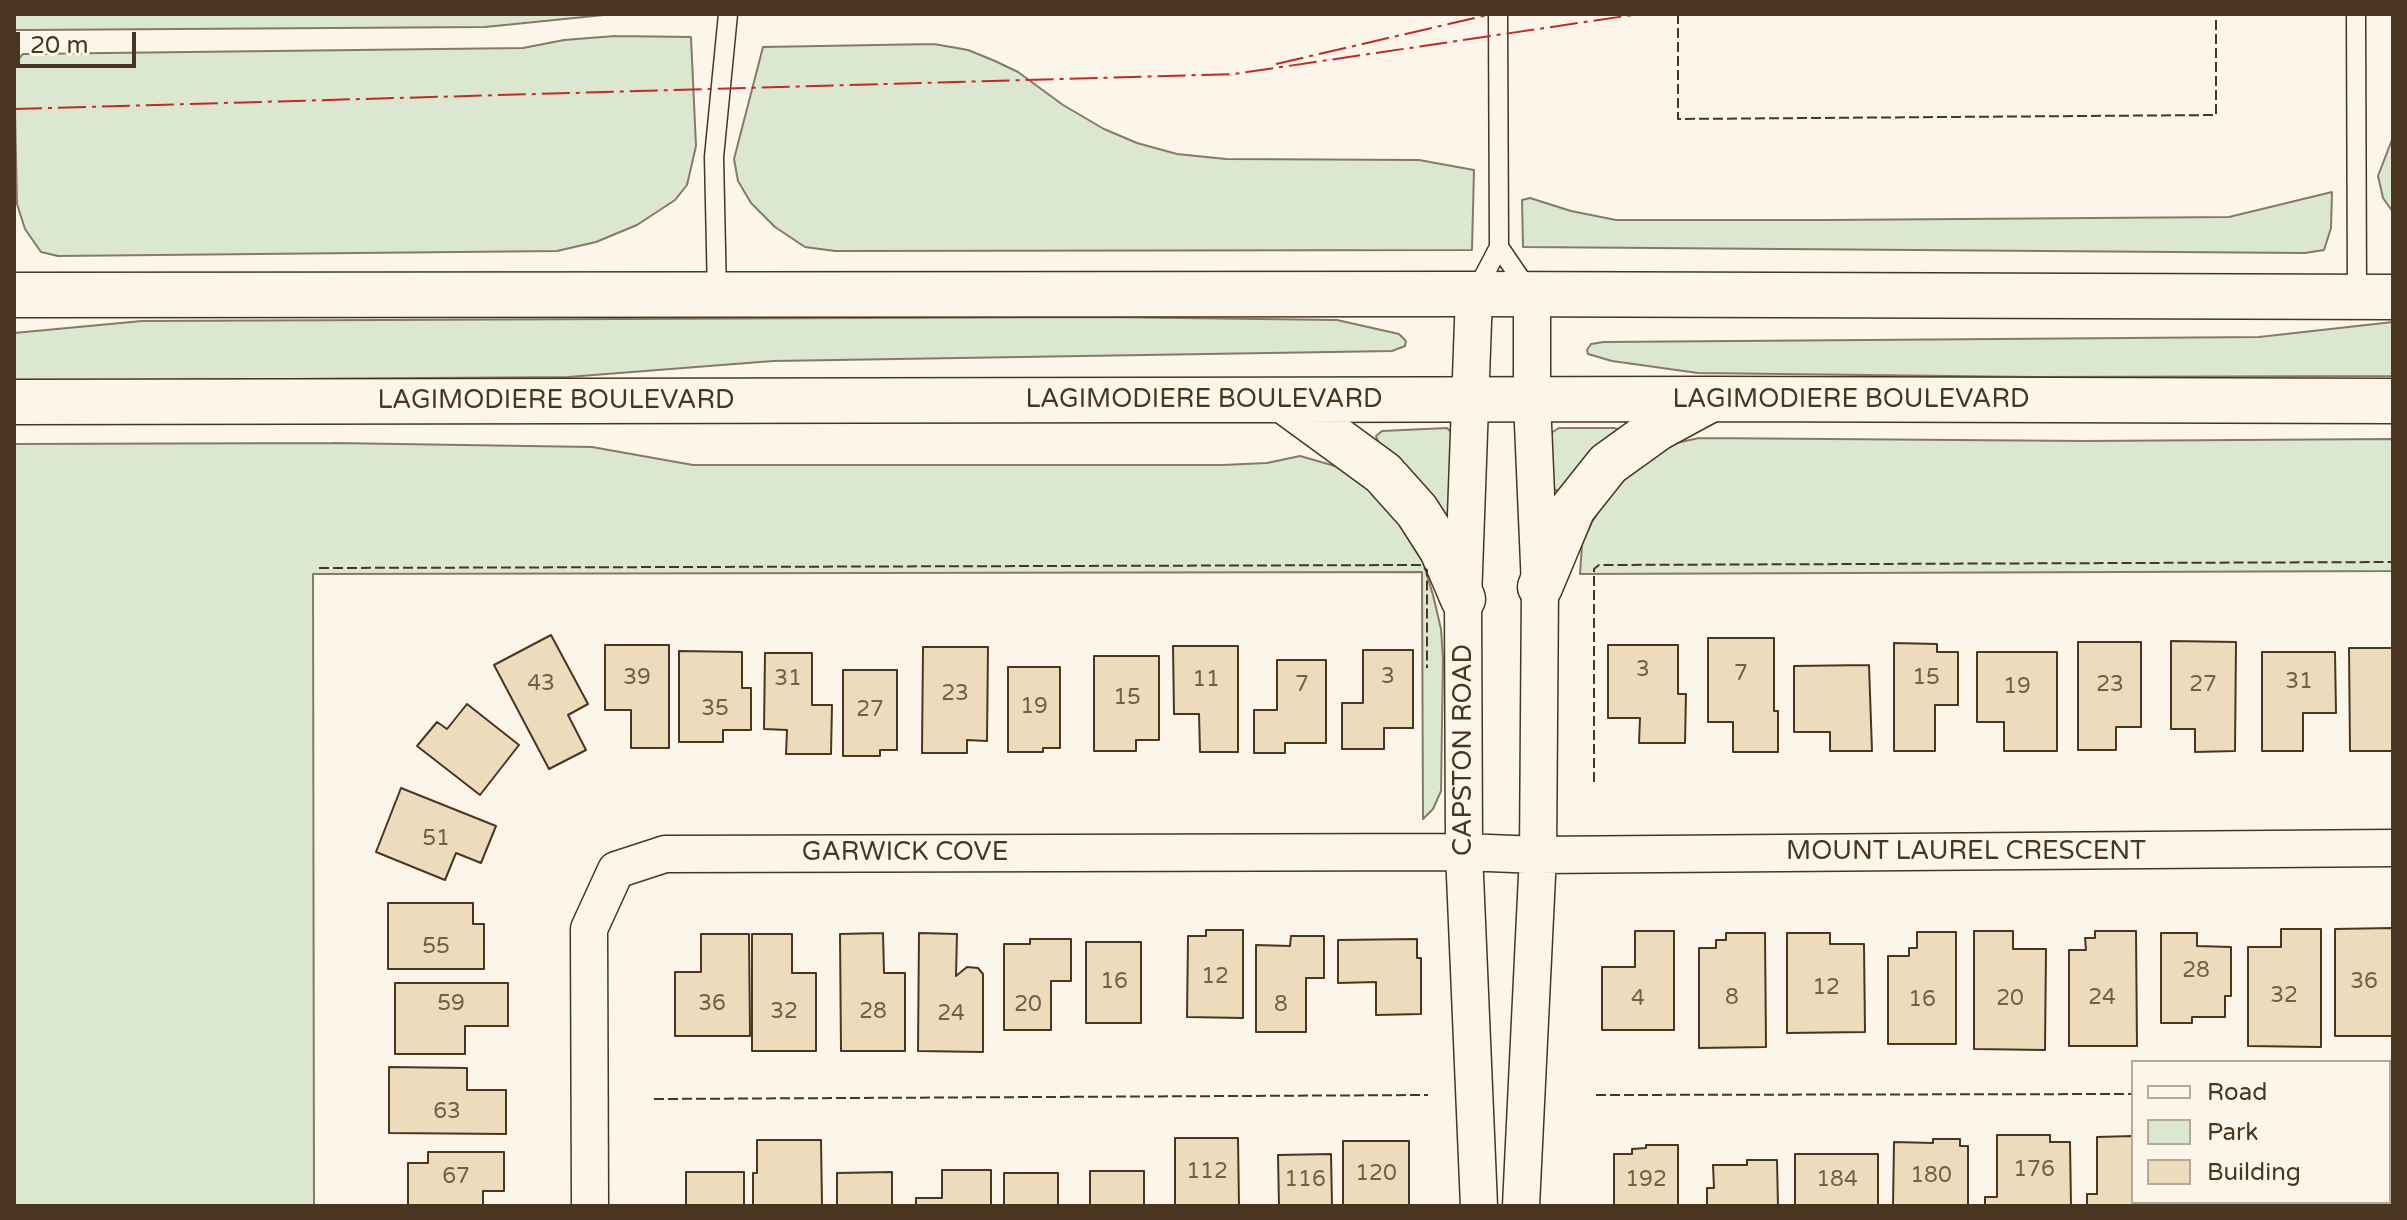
<!DOCTYPE html>
<html>
<head>
<meta charset="utf-8">
<style>
	body { margin:0 }
	#map { position:relative; width:2407px; height:1220px; overflow:hidden; background:#fbf6e9; font-family:"Varela Round",sans-serif }
	canvas { display:block }
	.frame { position:absolute; inset:0; border:16px solid #4a3520; pointer-events:none }
	.legend { position:absolute; left:2131px; top:1060px; width:260px; height:144px; box-sizing:border-box; background:#fbf6e9; border:2px solid #b4a999; margin:0; padding:10px 14px; list-style:none; font-size:24px; color:#4a3520 }
	.legend li { display:flex; align-items:center; gap:16px; height:40px }
	.legend b { width:40px; border:2px solid #b4a999 }
	.scale { position:absolute; left:16px; top:32px; width:120px; height:36px; box-sizing:border-box; border:4px solid #4a3520; border-top:0; padding-left:10px; font-size:24px; line-height:28px; white-space:nowrap; color:#4a3520; -webkit-text-stroke:6px #fbf6e9; paint-order:stroke }
</style>
</head>
<body>
<div id="map">
<canvas width="2407" height="1220"></canvas>
<div class="frame"></div>
<ul class="legend">
<li><b style="height:10px;background:#fbf6e9"></b>Road</li>
<li><b style="height:22px;background:#dce7d0"></b>Park</li>
<li><b style="height:22px;background:#ecdcbc"></b>Building</li>
</ul>
<div class="scale">20 m</div>
</div>
<script>
const c = document.querySelector('canvas').getContext('2d');
c.lineJoin = 'round';
function fillPath(path, color) {
  c.fillStyle = color;
  c.fill(path, 'evenodd');
}
function toPath(rows) {
  const path = new Path2D();
  for (const r of rows) {
    path.moveTo(r[0], r[1]);
    for (let i = 2; i < r.length; i += 2) path.lineTo(r[i], r[i + 1]);
  }
  return path;
}
function strokePath(path, color, width, dash) {
  c.strokeStyle = color;
  c.lineWidth = width;
  c.lineCap = dash ? 'butt' : 'round';
  c.setLineDash(dash || []);
  c.stroke(path);
}
function label(font, color, halo, rows, align = 'center') {
  c.font = font + ' "Varela Round",sans-serif';
  c.lineWidth = 6;
  c.setLineDash([]);
  c.textBaseline = 'middle';
  c.strokeStyle = halo;
  c.fillStyle = color;
  for (const [text, x, y, turn = 0] of rows) {
    c.save();
    c.translate(x, y);
    c.rotate((+turn || 0) * Math.PI / 180);
    c.textAlign = isNaN(turn) ? turn : align;
    if (halo) c.strokeText(text, 0, 0);
    c.fillText(text, 0, 0);
    c.restore();
  }
}
const green = toPath([
	[14,14,614,14,485,27,25,30,14,30,14,14],
	[615,36,691,37,696,146,687,185,675,200,637,225,596,242,557,251,58,256,41,252,25,229,17,204,14,64,23,54,523,48,564,40,615,36],
	[934,44,968,50,995,61,1018,72,1063,105,1104,129,1137,143,1177,154,1226,159,1419,160,1474,170,1472,250,835,251,805,247,775,227,751,203,738,181,734,159,763,47,934,44],
	[2393,137,2393,212,2383,198,2378,176,2393,137],
	[2332,192,2331,228,2324,250,2305,253,1523,247,1522,200,1530,198,1571,211,1616,220,1828,220,2229,217,2332,192],
	[1103,317,1337,320,1399,334,1406,341,1405,346,1392,351,773,361,568,377,14,381,14,333,142,321,1103,317],
	[2393,322,2393,376,2034,377,1698,373,1612,361,1588,354,1587,350,1591,344,1604,342,2259,337,2393,322],
	[1447,428,1451,432,1452,439,1451,523,1389,451,1378,442,1376,436,1382,431,1447,428],
	[1559,428,1614,428,1618,429,1618,432,1559,491,1553,489,1551,433,1559,428],
	[1699,438,2084,441,2393,439,2393,571,1580,574,1582,544,1592,522,1612,491,1630,471,1672,444,1699,438],
	[334,443,592,447,693,465,1222,465,1267,463,1300,456,1335,466,1359,481,1392,510,1423,562,1433,595,1441,629,1443,659,1441,791,1433,809,1423,819,1422,572,313,574,314,1206,14,1206,14,444,334,443]
]);
const building = toPath([
	[551,635,588,704,568,715,586,750,549,769,494,665,551,635],
	[1708,638,1774,638,1774,711,1778,711,1778,752,1733,752,1733,722,1708,722,1708,638],
	[2171,641,2236,642,2235,751,2195,752,2195,729,2171,729,2171,641],
	[2078,642,2141,642,2141,727,2116,727,2116,750,2078,750,2078,642],
	[1894,643,1937,644,1937,652,1958,652,1958,705,1935,705,1935,751,1894,751,1894,643],
	[605,645,669,645,669,748,631,748,631,710,605,710,605,645],
	[1608,645,1678,645,1678,694,1686,694,1685,743,1639,743,1640,718,1608,718,1608,645],
	[1173,646,1238,646,1238,752,1200,752,1199,714,1174,714,1173,646],
	[923,647,988,647,987,741,967,740,967,753,922,753,923,647],
	[2349,648,2393,648,2393,751,2350,751,2349,648],
	[1363,650,1413,650,1413,728,1384,728,1384,749,1342,749,1342,703,1363,703,1363,650],
	[679,651,742,652,742,688,751,688,751,730,723,730,723,742,679,742,679,651],
	[1977,652,2057,652,2057,751,2004,751,2004,722,1977,722,1977,652],
	[2262,652,2335,652,2336,713,2303,713,2303,751,2262,751,2262,652],
	[765,653,812,653,812,705,832,705,831,754,786,754,787,730,764,729,765,653],
	[1094,656,1159,656,1159,740,1136,740,1136,751,1094,751,1094,656],
	[1277,660,1326,660,1326,743,1285,743,1285,753,1254,753,1254,710,1277,710,1277,660],
	[1869,665,1872,751,1830,751,1830,732,1794,732,1794,666,1869,665],
	[1008,667,1060,667,1060,748,1043,748,1043,752,1008,752,1008,667],
	[843,670,897,670,897,750,880,750,880,756,843,756,843,670],
	[467,704,519,745,480,795,417,746,437,722,447,729,467,704],
	[401,788,496,826,481,863,456,853,445,880,376,852,401,788],
	[388,903,473,903,473,924,484,924,484,969,388,969,388,903],
	[2393,928,2393,1036,2335,1036,2335,929,2393,928],
	[2281,929,2321,929,2321,1047,2248,1046,2248,947,2281,947,2281,929],
	[1206,930,1243,930,1243,1018,1187,1017,1188,936,1206,936,1206,930],
	[1635,931,1674,931,1674,1030,1602,1030,1602,967,1635,967,1635,931],
	[1974,931,2013,931,2013,949,2046,949,2045,1050,1974,1049,1974,931],
	[2095,931,2136,931,2137,1046,2069,1046,2069,950,2086,950,2085,938,2095,938,2095,931],
	[1917,932,1956,932,1956,1044,1888,1044,1888,956,1909,956,1909,948,1917,948,1917,932],
	[883,933,884,973,905,973,905,1051,841,1051,840,934,883,933],
	[919,933,957,934,956,976,967,967,978,968,983,974,983,1052,918,1051,919,933],
	[1726,933,1765,933,1766,1047,1699,1048,1699,948,1716,948,1716,940,1726,940,1726,933],
	[1787,933,1830,933,1830,944,1864,944,1865,1032,1787,1033,1787,933],
	[2161,933,2197,933,2197,946,2231,947,2231,996,2225,996,2225,1017,2192,1017,2192,1023,2161,1023,2161,933],
	[701,934,749,934,750,1036,675,1036,675,972,701,972,701,934],
	[752,934,792,934,792,973,816,973,816,1051,752,1051,752,934],
	[1291,936,1324,936,1324,978,1306,978,1306,1032,1256,1032,1256,945,1290,946,1291,936],
	[1030,939,1071,939,1071,981,1051,981,1051,1030,1004,1030,1004,944,1030,944,1030,939],
	[1417,939,1417,958,1421,958,1421,1014,1376,1015,1376,982,1338,983,1338,940,1417,939],
	[1086,942,1141,942,1141,1023,1086,1023,1086,942],
	[395,983,508,983,508,1026,465,1026,465,1054,395,1054,395,983],
	[389,1067,467,1068,467,1090,506,1090,506,1134,389,1133,389,1067],
	[1997,1135,2050,1135,2050,1142,2070,1142,2071,1206,1985,1206,1985,1197,1997,1197,1997,1135],
	[2133,1136,2133,1202,2155,1202,2155,1206,2087,1206,2087,1194,2097,1194,2097,1137,2133,1136],
	[1175,1138,1238,1138,1239,1206,1175,1206,1175,1138],
	[1933,1139,1960,1139,1960,1146,1968,1146,1968,1206,1893,1206,1894,1142,1933,1143,1933,1139],
	[757,1140,821,1140,822,1206,753,1206,753,1173,757,1173,757,1140],
	[1343,1141,1409,1141,1409,1206,1343,1206,1343,1141],
	[1646,1145,1678,1145,1678,1206,1614,1206,1614,1154,1632,1154,1632,1149,1646,1148,1646,1145],
	[428,1152,504,1152,504,1191,483,1191,483,1205,408,1206,408,1163,428,1163,428,1152],
	[1331,1154,1332,1206,1279,1206,1278,1155,1331,1154],
	[1795,1154,1878,1154,1878,1206,1795,1206,1795,1154],
	[1747,1160,1777,1160,1778,1206,1707,1206,1707,1188,1714,1188,1713,1165,1747,1165,1747,1160],
	[942,1170,991,1170,991,1206,916,1206,916,1198,942,1198,942,1170],
	[1090,1171,1144,1171,1144,1206,1090,1206,1090,1171],
	[686,1172,744,1172,744,1206,686,1206,686,1172],
	[892,1172,892,1206,837,1206,837,1173,892,1172],
	[1004,1173,1058,1173,1058,1206,1004,1206,1004,1173],
	[2188,1202,2266,1202,2264,1206,2185,1206,2188,1202],
	[2308,1202,2348,1202,2352,1206,2304,1206,2308,1202]
]);
const lane = toPath([
	[2356,14,2357,297],
	[1499,247,1529,291],
	[1476,291,1499,247,1498,14],
	[717,295,714,157,728,14]
]);
const street = toPath([
	[1474,294,1463,599,1464,852,1479,1206],
	[590,1206,589,929,616,870,665,854,1464,852,1538,855,2393,848],
	[1521,1206,1538,855,1540,587,1532,401,1532,294]
]);
const primary = toPath([
	[14,295,1474,294,2393,297],
	[1283,400,1383,473,1417,511,1442,550,1463,599],
	[14,402,1710,399,2393,401],
	[1540,587,1573,508,1608,464,1658,428,1706,402]
]);
const fence = toPath([
	[1678,14,1678,119,2216,115,2216,14],
	[319,568,1420,565,1427,570,1427,668],
	[1594,782,1594,569,1599,565,2393,562],
	[2389,1094,2393,1094],
	[1596,1095,2133,1094],
	[654,1099,1428,1095],
	[2273,1205,2275,1202]
]);
const power = toPath([
	[1276,64,1492,14],
	[14,109,1234,74,1639,14]
]);
const numberNames = [
	["3",1643,670],
	["7",1741,674],
	["3",1388,677],
	["39",637,678],
	["15",1926,678],
	["31",788,679],
	["11",1206,680],
	["31",2299,682],
	["43",541,684],
	["7",1302,685],
	["23",2110,685],
	["27",2203,685],
	["19",2017,687],
	["23",955,694],
	["15",1127,698],
	["19",1034,707],
	["35",715,709],
	["27",870,710],
	["51",436,839],
	["55",436,947],
	["28",2196,971],
	["12",1215,977],
	["16",1114,982],
	["36",2364,982],
	["12",1826,988],
	["32",2284,996],
	["8",1732,998],
	["24",2102,998],
	["4",1638,999],
	["20",2010,999],
	["16",1922,1000],
	["59",451,1004],
	["36",712,1004],
	["20",1028,1005],
	["8",1281,1005],
	["32",784,1012],
	["28",873,1012],
	["24",951,1014],
	["63",447,1112],
	["176",2034,1170],
	["112",1207,1172],
	["120",1376,1174],
	["180",1931,1176],
	["67",456,1177],
	["116",1305,1180],
	["192",1646,1180],
	["184",1837,1180]
];
const streetNames = [
	["LAGIMODIERE BOULEVARD",1204,400],
	["LAGIMODIERE BOULEVARD",1851,400],
	["LAGIMODIERE BOULEVARD",556,401],
	["CAPSTON ROAD",1464,750,-90],
	["MOUNT LAUREL CRESCENT",1966,852],
	["GARWICK COVE",905,853]
];
fillPath(green, '#dce7d0');
strokePath(green, '#887966', 2);
fillPath(building, '#ecdcbc');
strokePath(building, '#4a3520', 2);
strokePath(lane, '#4a3520', 21);
strokePath(street, '#4a3520', 39);
strokePath(primary, '#4a3520', 47);
strokePath(lane, '#fbf6e9', 18);
strokePath(street, '#fbf6e9', 36);
strokePath(primary, '#fbf6e9', 44);
strokePath(fence, '#4a3520', 2, [10, 4]);
strokePath(power, '#c62828', 2, [28, 6, 4, 6]);
label('22px', '#725f47', null, numberNames);
label('26px', '#4a3520', '#fbf6e9', streetNames);
</script>
</body>
</html>
